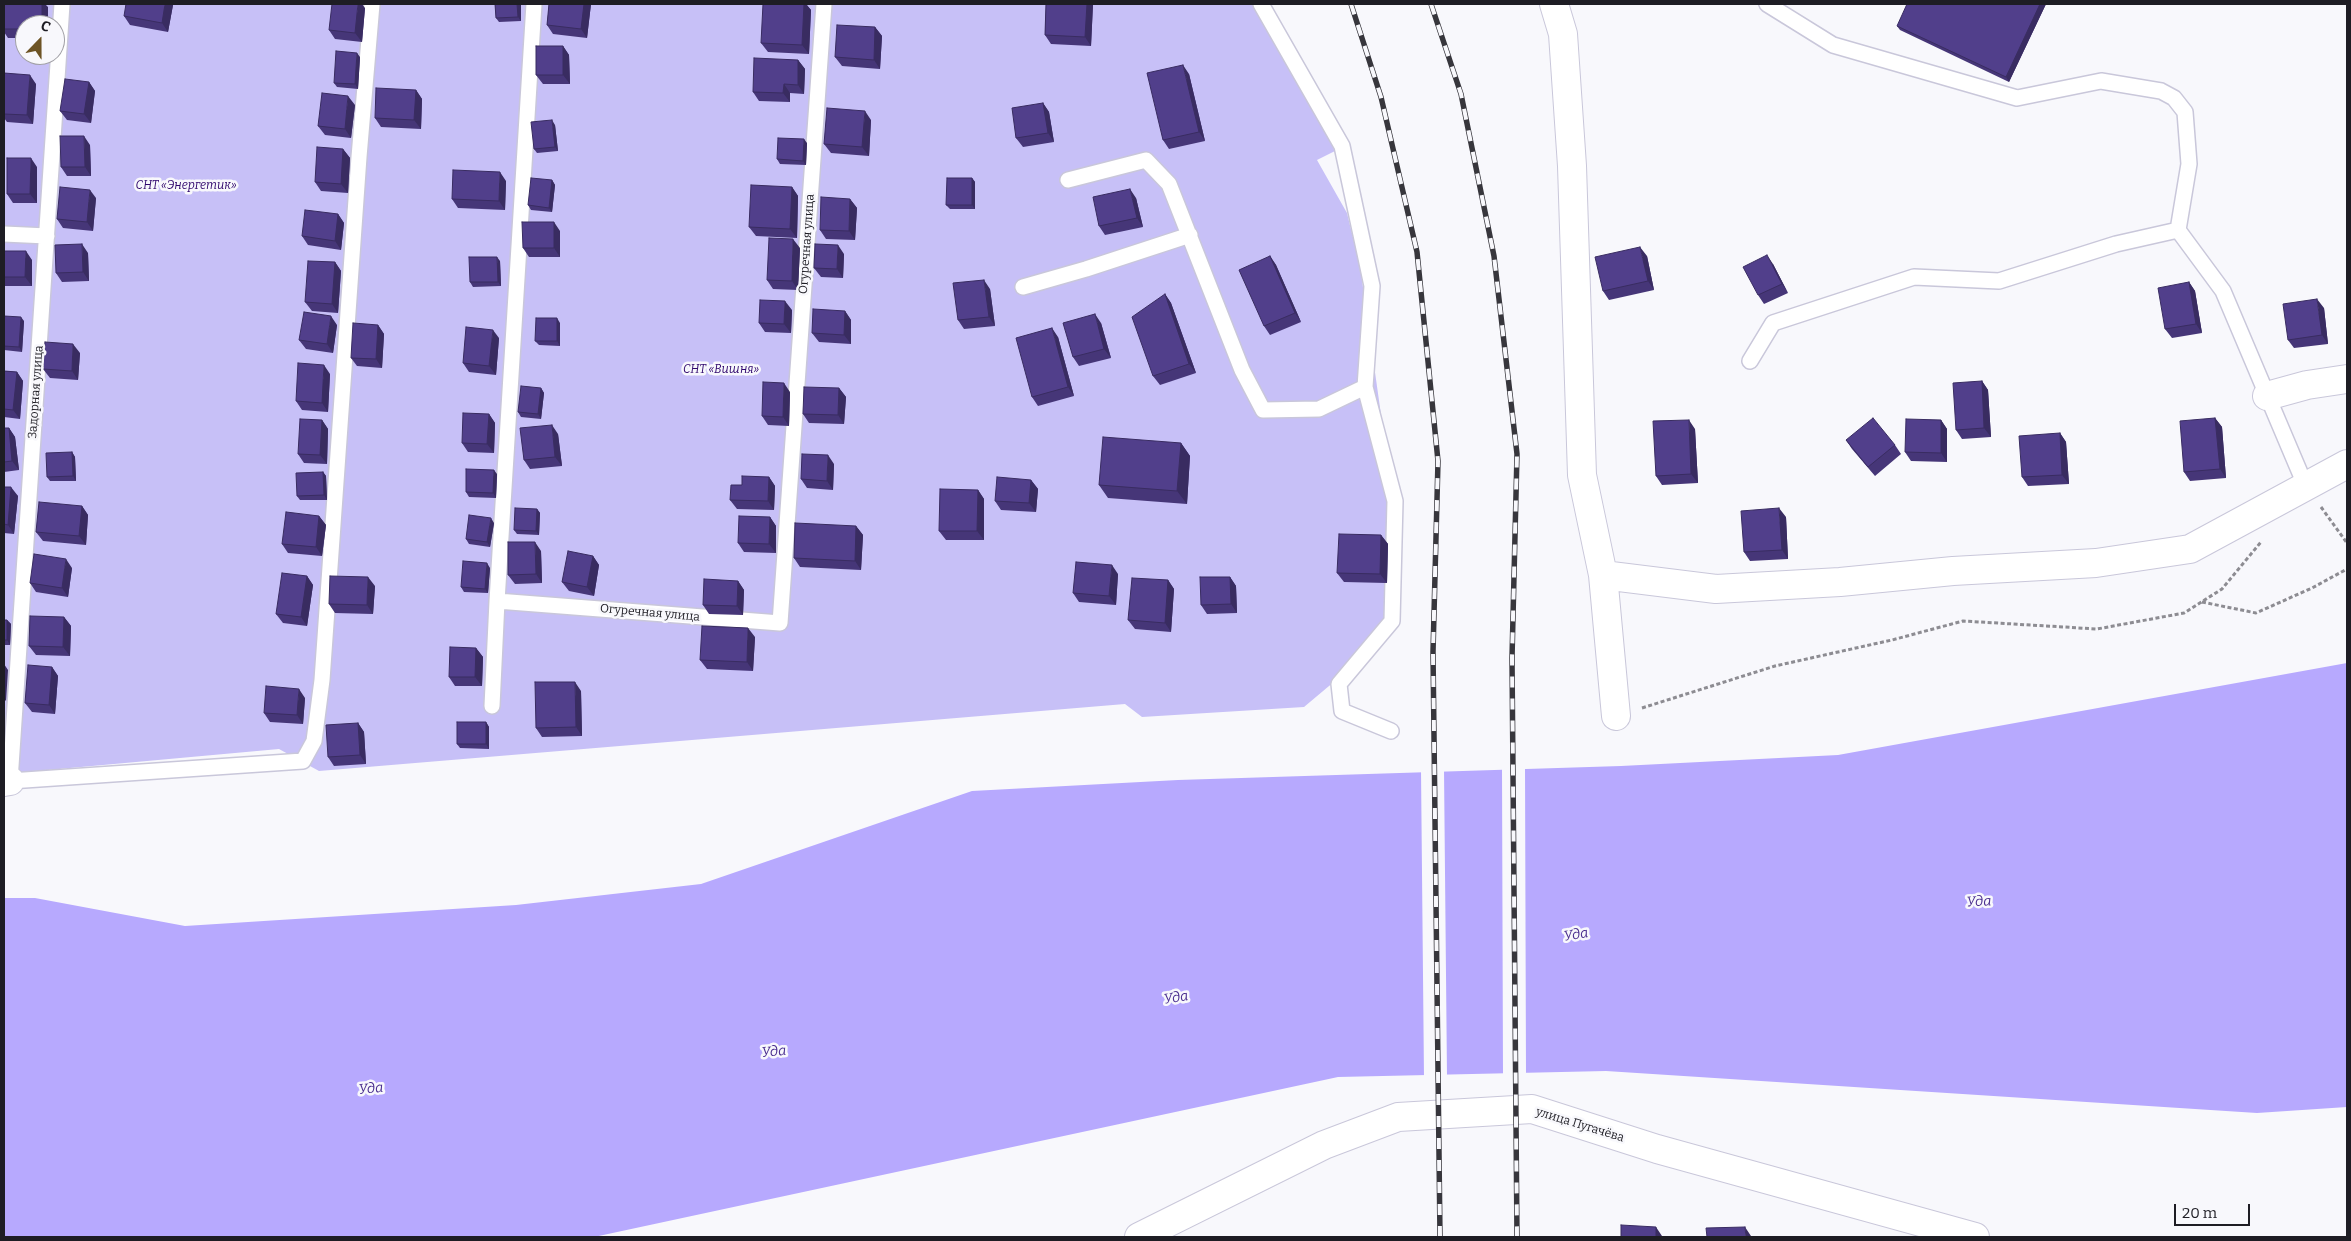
<!DOCTYPE html>
<html>
<head>
<meta charset="utf-8">
<style>
	body { margin:0 }
	#map { position:relative; width:2351px; height:1241px; overflow:hidden; background:#f8f8fc; font-family:Bitter,serif }
	canvas { display:block }
	.frame { position:absolute; inset:0; border:5px solid #1e1d24; pointer-events:none }
	.north { position:absolute; left:15px; top:15px; width:50px; height:50px; box-sizing:border-box; background:#f8f8fc; border:1px solid #a1a0a6; border-radius:50%; rotate:22deg; font-size:14px; font-weight:700; line-height:20px; text-align:center; color:#1e1d24 }
	.north::after { content:''; display:block; margin:auto; width:18px; height:22px; background:#6d5425; clip-path:polygon(50% 0,100% 100%,50% 72%,0 100%) }
	.scale { position:absolute; left:2174px; top:1204px; width:76px; height:22px; box-sizing:border-box; border:2px solid #1e1d24; border-top:0; padding-left:6px; font-size:15px; line-height:18px; white-space:nowrap; color:#1e1d24; -webkit-text-stroke:4px #f8f8fc; paint-order:stroke }
</style>
</head>
<body>
<div id="map">
<canvas width="2351" height="1241"></canvas>
<div class="frame"></div>
<div class="north">С</div>
<div class="scale">20 m</div>
</div>
<script>
const c = document.querySelector('canvas').getContext('2d');
c.lineJoin = 'round';
function fillPath(path, color) {
  c.fillStyle = color;
  c.fill(path, 'evenodd');
}
function toPath(rows) {
  const path = new Path2D();
  for (const r of rows) {
    path.moveTo(r[0], r[1]);
    for (let i = 2; i < r.length; i += 2) path.lineTo(r[i], r[i + 1]);
  }
  return path;
}
function strokePath(path, color, width, dash) {
  c.strokeStyle = color;
  c.lineWidth = width;
  c.lineCap = dash ? 'butt' : 'round';
  c.setLineDash(dash || []);
  c.stroke(path);
}
function label(font, color, halo, rows, align = 'center') {
  c.font = font + ' Bitter,serif';
  c.lineWidth = 5;
  c.setLineDash([]);
  c.textBaseline = 'middle';
  c.strokeStyle = halo;
  c.fillStyle = color;
  for (const [text, x, y, turn = 0] of rows) {
    c.save();
    c.translate(x, y);
    c.rotate((+turn || 0) * Math.PI / 180);
    c.textAlign = isNaN(turn) ? turn : align;
    if (halo) c.strokeText(text, 0, 0);
    c.fillText(text, 0, 0);
    c.restore();
  }
}
const green = toPath([
	[4,4,1257,4,1335,151,1317,160,1347,213,1360,266,1398,535,1394,611,1335,681,1304,707,1142,717,1125,704,319,771,279,749,4,774],
	[25,25,55,25,55,55,25,55]
]);
const water = toPath([
	[2347,663,2347,1107,2257,1113,1606,1071,1338,1077,594,1237,4,1237,4,898,35,898,185,926,516,905,701,884,972,791,1178,780,1621,766,1838,755]
]);
const pier = toPath([
	[1525,767,1526,1075,1503,1076,1502,768],
	[1421,770,1444,770,1447,1077,1424,1078]
]);
const path = toPath([
	[2321,507,2347,543],
	[2202,602,2256,613,2312,588,2347,569],
	[1642,708,1775,666,1892,640,1963,621,2097,629,2184,613,2222,589,2261,542]
]);
const service = toPath([
	[62,4,10,781,303,761,314,741,322,680,359,157,372,4],
	[534,4,497,601,780,623,824,4],
	[1767,4,1833,45,2017,98,2101,81,2161,91,2174,98,2185,112,2189,164,2178,230],
	[1068,180,1146,160,1169,184,1242,370,1263,410,1319,409,1365,387,1372,286,1342,146,1261,4],
	[4,234,47,236],
	[1023,287,1086,269,1190,235],
	[1750,361,1773,323,1914,277,1999,281,2116,244,2178,230,2223,291,2306,487],
	[1365,387,1395,501,1392,621,1339,684,1342,711,1391,731],
	[492,706,497,601]
]);
const minor = toPath([
	[1554,4,1563,34,1572,166,1582,475,1603,575,1616,716],
	[2267,396,2307,385,2347,379],
	[1603,575,1716,589,1840,582,1953,571,2096,563,2190,549,2347,464],
	[4,782,10,781]
]);
const tertiary = toPath([
	[1139,1237,1324,1145,1398,1117,1532,1109,1657,1149,1975,1237]
]);
const rail = toPath([
	[1351,4,1381,97,1417,252,1438,461,1433,652,1440,1237],
	[1431,4,1461,94,1494,256,1517,454,1512,658,1517,1237]
]);
const wall = toPath([
	[4,4,48,7,48,25,25,25,25,38,8,38,4,32],
	[495,4,521,4,521,21,499,22,496,18],
	[549,4,591,4,587,38,553,34,547,25],
	[804,4,806,4,811,10,809,54,768,52,761,43],
	[1046,4,1093,4,1091,46,1051,44,1045,35],
	[2046,4,2009,82,1900,30,1897,26],
	[173,5,168,32,130,25,124,16],
	[365,8,362,42,335,39,329,30],
	[875,27,882,36,880,69,842,66,835,57],
	[563,46,569,55,570,84,543,84,536,75],
	[360,57,358,89,337,87,334,83],
	[798,60,805,69,804,94,790,93,790,102,759,101,753,92],
	[4,73,36,84,33,124,7,122,4,118],
	[1189,74,1205,141,1169,149,1163,140],
	[89,82,95,91,91,123,67,120,60,111],
	[416,90,422,99,421,129,381,127,375,118],
	[1043,103,1049,112,1054,142,1023,147,1016,138],
	[355,105,351,138,325,135,318,126],
	[871,120,869,156,831,153,824,144],
	[555,125,558,151,537,153,534,149],
	[807,143,806,165,780,164,777,159],
	[90,145,91,176,67,176,61,167],
	[343,149,350,158,348,193,321,191,315,182],
	[37,167,37,203,13,203,7,194],
	[972,178,975,182,975,209,950,209,946,205],
	[552,180,555,185,552,212,531,210,528,205],
	[506,181,505,210,458,208,452,199],
	[792,187,798,196,797,238,756,236,749,227],
	[96,198,93,231,63,228,57,219],
	[1136,198,1143,227,1105,235,1099,226],
	[850,199,857,208,855,240,826,239,820,230],
	[338,214,344,223,341,250,308,245,302,236],
	[560,231,560,257,529,257,523,248],
	[800,248,798,290,773,289,767,280],
	[4,251,32,260,32,286,4,286],
	[88,253,89,281,62,282,56,273],
	[844,254,843,278,821,277,814,268],
	[1270,256,1276,265,1301,322,1270,335,1264,326],
	[1647,256,1654,290,1609,300,1603,291],
	[500,261,501,286,473,287,470,282],
	[335,262,341,271,338,313,312,311,305,302],
	[1773,264,1788,293,1764,304,1758,295],
	[2189,282,2195,291,2202,333,2172,338,2165,329],
	[990,289,995,326,964,329,958,320],
	[1165,294,1171,303,1196,373,1160,385,1153,376],
	[2324,308,2328,344,2294,348,2288,340],
	[792,310,791,333,765,332,759,323],
	[845,311,851,320,851,344,819,342,812,333],
	[4,316,24,321,22,352,4,350],
	[560,323,560,346,539,345,535,341],
	[1101,323,1111,358,1079,366,1073,357],
	[337,325,333,353,306,349,299,340],
	[378,325,384,334,382,368,357,366,351,358],
	[1058,337,1074,396,1038,406,1032,397],
	[499,338,496,375,469,372,463,363],
	[80,353,78,380,50,378,43,369],
	[4,371,17,372,23,381,20,419,4,417],
	[330,374,328,412,302,410,296,401],
	[1982,381,1988,390,1991,437,1962,439,1956,430],
	[541,388,544,393,541,419,521,417,518,412],
	[839,388,846,397,844,424,809,423,803,414],
	[790,392,789,426,768,425,762,416],
	[489,414,495,423,494,453,468,452,462,443],
	[2215,418,2222,427,2226,478,2190,481,2184,472],
	[322,420,328,429,327,464,304,463,298,454],
	[1941,420,1947,429,1947,462,1911,461,1905,452],
	[4,428,9,428,15,437,19,470,4,472],
	[1695,429,1698,483,1662,485,1656,476],
	[2060,433,2066,442,2069,484,2028,486,2022,477],
	[558,434,562,466,530,469,524,460],
	[1846,440,1895,445,1901,454,1875,476,1852,449],
	[1181,443,1190,456,1187,504,1108,498,1099,485],
	[72,452,75,457,76,481,50,481,47,477],
	[834,464,833,490,807,488,801,479],
	[323,472,326,476,327,500,300,500,297,496],
	[497,474,496,498,469,497,466,492],
	[769,477,775,486,774,510,737,509,730,500,742,485],
	[1031,480,1038,489,1036,512,1001,510,995,501],
	[4,487,18,496,14,534,4,533],
	[978,490,984,499,984,540,946,540,939,531],
	[82,506,88,515,86,545,43,541,36,532],
	[537,509,540,513,539,535,517,534,514,530],
	[319,516,326,525,322,556,288,553,282,544],
	[770,517,776,526,776,553,744,552,738,543],
	[1786,517,1788,559,1750,561,1744,552],
	[494,523,490,547,469,544,466,539],
	[856,526,863,535,861,570,800,567,794,558],
	[1381,535,1388,544,1387,583,1344,582,1337,573],
	[541,551,542,583,515,584,508,575],
	[593,556,599,565,594,596,569,591,562,582],
	[72,568,68,597,36,592,30,583],
	[490,568,488,593,464,592,461,587],
	[1118,574,1116,605,1079,602,1073,593],
	[307,576,313,585,307,626,283,623,276,614],
	[1230,577,1236,586,1237,613,1207,614,1201,605],
	[1168,580,1174,589,1171,632,1135,629,1128,620],
	[738,581,744,590,743,615,709,614,703,605],
	[375,586,373,614,335,613,329,604],
	[64,617,71,626,70,656,36,655,29,646],
	[4,620,7,620,11,624,10,645,4,645],
	[755,637,753,671,707,669,700,660],
	[476,648,483,657,482,686,455,686,449,677],
	[52,667,58,676,55,714,32,712,25,703],
	[581,691,582,736,542,737,536,728],
	[305,698,303,724,270,722,264,713],
	[486,722,489,727,489,749,460,748,457,744],
	[358,723,364,732,366,764,334,766,328,757]
]);
const shadedWall = toPath([
	[42,4,45,4,48,7,48,25,42,25],
	[165,4,173,4,173,5,168,32,162,23],
	[358,4,362,4,365,8,362,42,355,33],
	[517,4,521,4,521,21,518,17],
	[584,4,591,4,587,38,581,29],
	[804,4,806,4,811,10,809,54,802,45],
	[1087,4,1093,4,1091,46,1085,37],
	[2040,4,2046,4,2009,82,2006,77],
	[875,27,882,36,880,69,874,60],
	[563,46,569,55,570,84,563,75],
	[357,53,360,57,358,89,355,84],
	[798,60,805,69,804,94,798,85],
	[1183,65,1189,74,1205,141,1199,132],
	[30,75,36,84,33,124,27,115],
	[89,82,95,91,91,123,84,114],
	[784,84,790,93,790,102,783,93],
	[416,90,422,99,421,129,414,120],
	[348,96,355,105,351,138,345,129],
	[1043,103,1049,112,1054,142,1048,133],
	[865,111,871,120,869,156,862,147],
	[552,120,555,125,558,151,555,147],
	[84,136,90,145,91,176,85,167],
	[804,139,807,143,806,165,803,161],
	[343,149,350,158,348,193,341,184],
	[31,158,37,167,37,203,30,194],
	[500,172,506,181,505,210,499,201],
	[972,178,975,182,975,209,972,205],
	[552,180,555,185,552,212,549,208],
	[792,187,798,196,797,238,790,229],
	[1130,189,1136,198,1143,227,1137,218],
	[90,190,96,198,93,231,87,222],
	[850,199,857,208,855,240,849,231],
	[338,214,344,223,341,250,335,241],
	[554,222,560,231,560,257,554,248],
	[793,239,800,248,798,290,792,281],
	[82,244,88,253,89,281,83,272],
	[838,245,844,254,843,278,837,269],
	[1640,247,1647,256,1654,290,1648,281],
	[26,251,32,260,32,286,25,277],
	[1767,255,1773,264,1788,293,1782,284],
	[1270,256,1276,265,1301,322,1295,313],
	[497,257,500,261,501,286,498,282],
	[335,262,341,271,338,313,332,304],
	[984,280,990,289,995,326,989,317],
	[2189,282,2195,291,2202,333,2196,324],
	[1165,294,1171,303,1196,373,1189,364],
	[2317,299,2324,308,2328,344,2322,335],
	[785,301,792,310,791,333,784,324],
	[845,311,851,320,851,344,844,335],
	[1095,314,1101,323,1111,358,1104,349],
	[331,316,337,325,333,353,327,344],
	[21,317,24,321,22,352,19,347],
	[557,318,560,323,560,346,557,341],
	[378,325,384,334,382,368,376,359],
	[1052,328,1058,337,1074,396,1068,387],
	[493,330,499,338,496,375,489,366],
	[73,344,80,353,78,380,72,371],
	[324,365,330,374,328,412,322,403],
	[17,372,23,381,20,419,13,410],
	[1982,381,1988,390,1991,437,1984,428],
	[784,383,790,392,789,426,783,417],
	[541,388,544,393,541,419,538,414],
	[839,388,846,397,844,424,838,415],
	[489,414,495,423,494,453,487,444],
	[2215,418,2222,427,2226,478,2220,469],
	[322,420,328,429,327,464,320,455],
	[1689,420,1695,429,1698,483,1691,474],
	[1941,420,1947,429,1947,462,1941,453],
	[552,425,558,434,562,466,555,457],
	[9,428,15,437,19,470,12,461],
	[2060,433,2066,442,2069,484,2062,475],
	[1181,443,1190,456,1187,504,1177,491],
	[72,452,75,457,76,481,73,476],
	[828,455,834,464,833,490,827,481],
	[494,470,497,474,496,498,493,493],
	[323,472,326,476,327,500,324,495],
	[769,477,775,486,774,510,768,501],
	[1031,480,1038,489,1036,512,1029,503],
	[11,487,18,496,14,534,8,525],
	[978,490,984,499,984,540,977,531],
	[82,506,88,515,86,545,79,536],
	[1779,508,1786,517,1788,559,1782,550],
	[537,509,540,513,539,535,536,531],
	[319,516,326,525,322,556,316,547],
	[770,517,776,526,776,553,769,544],
	[491,518,494,523,490,547,487,542],
	[856,526,863,535,861,570,855,561],
	[1381,535,1388,544,1387,583,1380,574],
	[535,542,541,551,542,583,536,574],
	[593,556,599,565,594,596,587,587],
	[66,559,72,568,68,597,62,588],
	[487,563,490,568,488,593,485,589],
	[1112,565,1118,574,1116,605,1109,596],
	[307,576,313,585,307,626,301,617],
	[368,577,375,586,373,614,367,605],
	[1230,577,1236,586,1237,613,1231,604],
	[1168,580,1174,589,1171,632,1165,623],
	[738,581,744,590,743,615,737,606],
	[64,617,71,626,70,656,63,647],
	[7,620,11,624,10,645,7,640],
	[748,628,755,637,753,671,747,662],
	[476,648,483,657,482,686,475,677],
	[4,664,8,670,6,701,4,699],
	[52,667,58,676,55,714,49,705],
	[575,682,581,691,582,736,576,727],
	[299,689,305,698,303,724,297,715],
	[486,722,489,727,489,749,486,744],
	[358,723,364,732,366,764,360,755],
	[1656,1227,1662,1236,1662,1237,1656,1237],
	[1745,1227,1751,1236,1752,1237,1746,1237]
]);
const building = toPath([
	[4,4,42,4,42,25,25,25,25,29,4,29,4,4],
	[126,4,165,4,162,23,124,16,126,4],
	[332,4,358,4,355,33,329,30,332,4],
	[495,4,517,4,518,17,496,18,495,4],
	[549,4,584,4,581,29,547,25,549,4],
	[763,4,804,4,802,45,761,43,763,4],
	[1046,4,1087,4,1085,37,1045,35,1046,4],
	[1907,4,2040,4,2006,77,1897,26,1907,4],
	[837,25,875,27,874,60,835,57,837,25],
	[536,46,563,46,563,75,536,75,536,46],
	[336,51,357,53,355,84,334,83,336,51],
	[754,58,798,60,798,85,784,84,783,93,753,92,754,58],
	[1183,65,1199,132,1163,140,1147,73,1183,65],
	[4,73,30,75,27,115,4,114,4,73],
	[65,79,89,82,84,114,60,111,65,79],
	[376,88,416,90,414,120,375,118,376,88],
	[322,93,348,96,345,129,318,126,322,93],
	[1043,103,1048,133,1016,138,1012,108,1043,103],
	[827,108,865,111,862,147,824,144,827,108],
	[552,120,555,147,534,149,531,122,552,120],
	[60,136,84,136,85,167,61,167,60,136],
	[778,138,804,139,803,161,777,159,778,138],
	[317,147,343,149,341,184,315,182,317,147],
	[7,158,31,158,30,194,7,194,7,158],
	[453,170,500,172,499,201,452,199,453,170],
	[531,178,552,180,549,208,528,205,531,178],
	[947,178,972,178,972,205,946,205,947,178],
	[751,185,792,187,790,229,749,227,751,185],
	[60,187,90,190,87,222,57,219,60,187],
	[1130,189,1137,218,1099,226,1093,197,1130,189],
	[821,197,850,199,849,231,820,230,821,197],
	[305,210,338,214,335,241,302,236,305,210],
	[522,222,554,222,554,248,523,248,522,222],
	[769,238,793,239,792,281,767,280,769,238],
	[82,244,83,272,56,273,55,245,82,244],
	[815,244,838,245,837,269,814,268,815,244],
	[1640,247,1648,281,1603,291,1595,257,1640,247],
	[4,251,26,251,25,277,4,277,4,251],
	[1767,255,1782,284,1758,295,1743,267,1767,255],
	[1270,256,1295,313,1264,326,1239,270,1270,256],
	[469,257,497,257,498,282,470,282,469,257],
	[308,261,335,262,332,304,305,302,308,261],
	[984,280,989,317,958,320,953,283,984,280],
	[2189,282,2196,324,2165,329,2158,288,2189,282],
	[1165,294,1189,364,1153,376,1132,317,1165,294],
	[2317,299,2322,335,2288,340,2283,304,2317,299],
	[760,300,785,301,784,324,759,323,760,300],
	[813,309,845,311,844,335,812,333,813,309],
	[304,312,331,316,327,344,299,340,304,312],
	[1095,314,1104,349,1073,357,1063,323,1095,314],
	[4,316,21,317,19,347,4,346,4,316],
	[536,318,557,318,557,341,535,341,536,318],
	[353,323,378,325,376,359,351,358,353,323],
	[466,327,493,330,489,366,463,363,466,327],
	[1052,328,1068,387,1032,397,1016,338,1052,328],
	[45,342,73,344,72,371,43,369,45,342],
	[298,363,324,365,322,403,296,401,298,363],
	[4,371,17,372,13,410,4,409,4,371],
	[1982,381,1984,428,1956,430,1953,383,1982,381],
	[763,382,784,383,783,417,762,416,763,382],
	[521,386,541,388,538,414,518,412,521,386],
	[804,387,839,388,838,415,803,414,804,387],
	[463,413,489,414,487,444,462,443,463,413],
	[1873,418,1895,445,1868,467,1846,440,1873,418],
	[2215,418,2220,469,2184,472,2180,421,2215,418],
	[300,419,322,420,320,455,298,454,300,419],
	[1906,419,1941,420,1941,453,1905,452,1906,419],
	[1689,420,1691,474,1656,476,1653,421,1689,420],
	[552,425,555,457,524,460,520,428,552,425],
	[4,428,9,428,12,461,4,462,4,428],
	[2060,433,2062,475,2022,477,2019,436,2060,433],
	[1103,437,1181,443,1177,491,1099,485,1103,437],
	[72,452,73,476,47,477,46,453,72,452],
	[802,454,828,455,827,481,801,479,802,454],
	[466,469,494,470,493,493,466,492,466,469],
	[323,472,324,495,297,496,296,473,323,472],
	[742,476,769,477,768,501,730,500,731,485,742,485,742,476],
	[997,477,1031,480,1029,503,995,501,997,477],
	[4,487,11,487,8,525,4,524,4,487],
	[940,489,978,490,977,531,939,531,940,489],
	[39,502,82,506,79,536,36,532,39,502],
	[515,508,537,509,536,531,514,530,515,508],
	[1779,508,1782,550,1744,552,1741,511,1779,508],
	[286,512,319,516,316,547,282,544,286,512],
	[469,515,491,518,487,542,466,539,469,515],
	[739,516,770,517,769,544,738,543,739,516],
	[795,523,856,526,855,561,794,558,795,523],
	[1339,534,1381,535,1380,574,1337,573,1339,534],
	[508,542,535,542,536,574,508,575,508,542],
	[568,551,593,556,587,587,562,582,568,551],
	[34,554,66,559,62,588,30,583,34,554],
	[463,561,487,563,485,589,461,587,463,561],
	[1076,562,1112,565,1109,596,1073,593,1076,562],
	[282,573,307,576,301,617,276,614,282,573],
	[330,576,368,577,367,605,329,604,330,576],
	[1200,577,1230,577,1231,604,1201,605,1200,577],
	[1132,578,1168,580,1165,623,1128,620,1132,578],
	[704,579,738,581,737,606,703,605,704,579],
	[30,616,64,617,63,647,29,646,30,616],
	[4,620,7,620,7,640,4,640,4,620],
	[702,626,748,628,747,662,700,660,702,626],
	[450,647,476,648,475,677,449,677,450,647],
	[28,665,52,667,49,705,25,703,28,665],
	[535,682,575,682,576,727,536,728,535,682],
	[266,686,299,689,297,715,264,713,266,686],
	[457,722,486,722,486,744,457,744,457,722],
	[358,723,360,755,328,757,326,725,358,723],
	[1621,1225,1656,1227,1656,1237,1621,1237,1621,1225],
	[1745,1227,1746,1237,1707,1237,1706,1228,1745,1227]
]);
const parkNames = [
	["СНТ «Энергетик»",186,186],
	["СНТ «Вишня»",721,370]
];
const streetNames = [
	["Огуречная улица",807,244,-86],
	["Задорная улица",36,392,-86],
	["Огуречная улица",650,613,5],
	["улица Пугачёва",1580,1125,17]
];
const waterNames = [
	["Уда",1979,902,-3],
	["Уда",1576,935,-9],
	["Уда",1176,998,-9],
	["Уда",774,1052,-5],
	["Уда",371,1089,-5]
];
fillPath(green, '#c7c0f7');
fillPath(water, '#b7a9fe');
fillPath(pier, '#f8f8fc');
strokePath(service, '#c9c7da', 18);
strokePath(minor, '#c9c7da', 30);
strokePath(tertiary, '#c9c7da', 30);
strokePath(path, '#8d8c92', 3, [4, 2.5]);
strokePath(service, '#fff', 15);
strokePath(minor, '#fff', 28);
strokePath(tertiary, '#fff', 28);
strokePath(rail, '#37363c', 5.5);
strokePath(rail, '#f8f8fc', 4, [11]);
fillPath(wall, '#463678');
fillPath(shadedWall, '#392c61');
fillPath(building, '#513f8b');
strokePath(building, '#392c61', 1);
label('italic 12px', '#2f066c', '#f8f8fc', parkNames);
label('12px', '#1e1d24', '#f8f8fc', streetNames);
label('italic 14px', '#4a2e8f', '#f8f8fc', waterNames);
</script>
</body>
</html>
